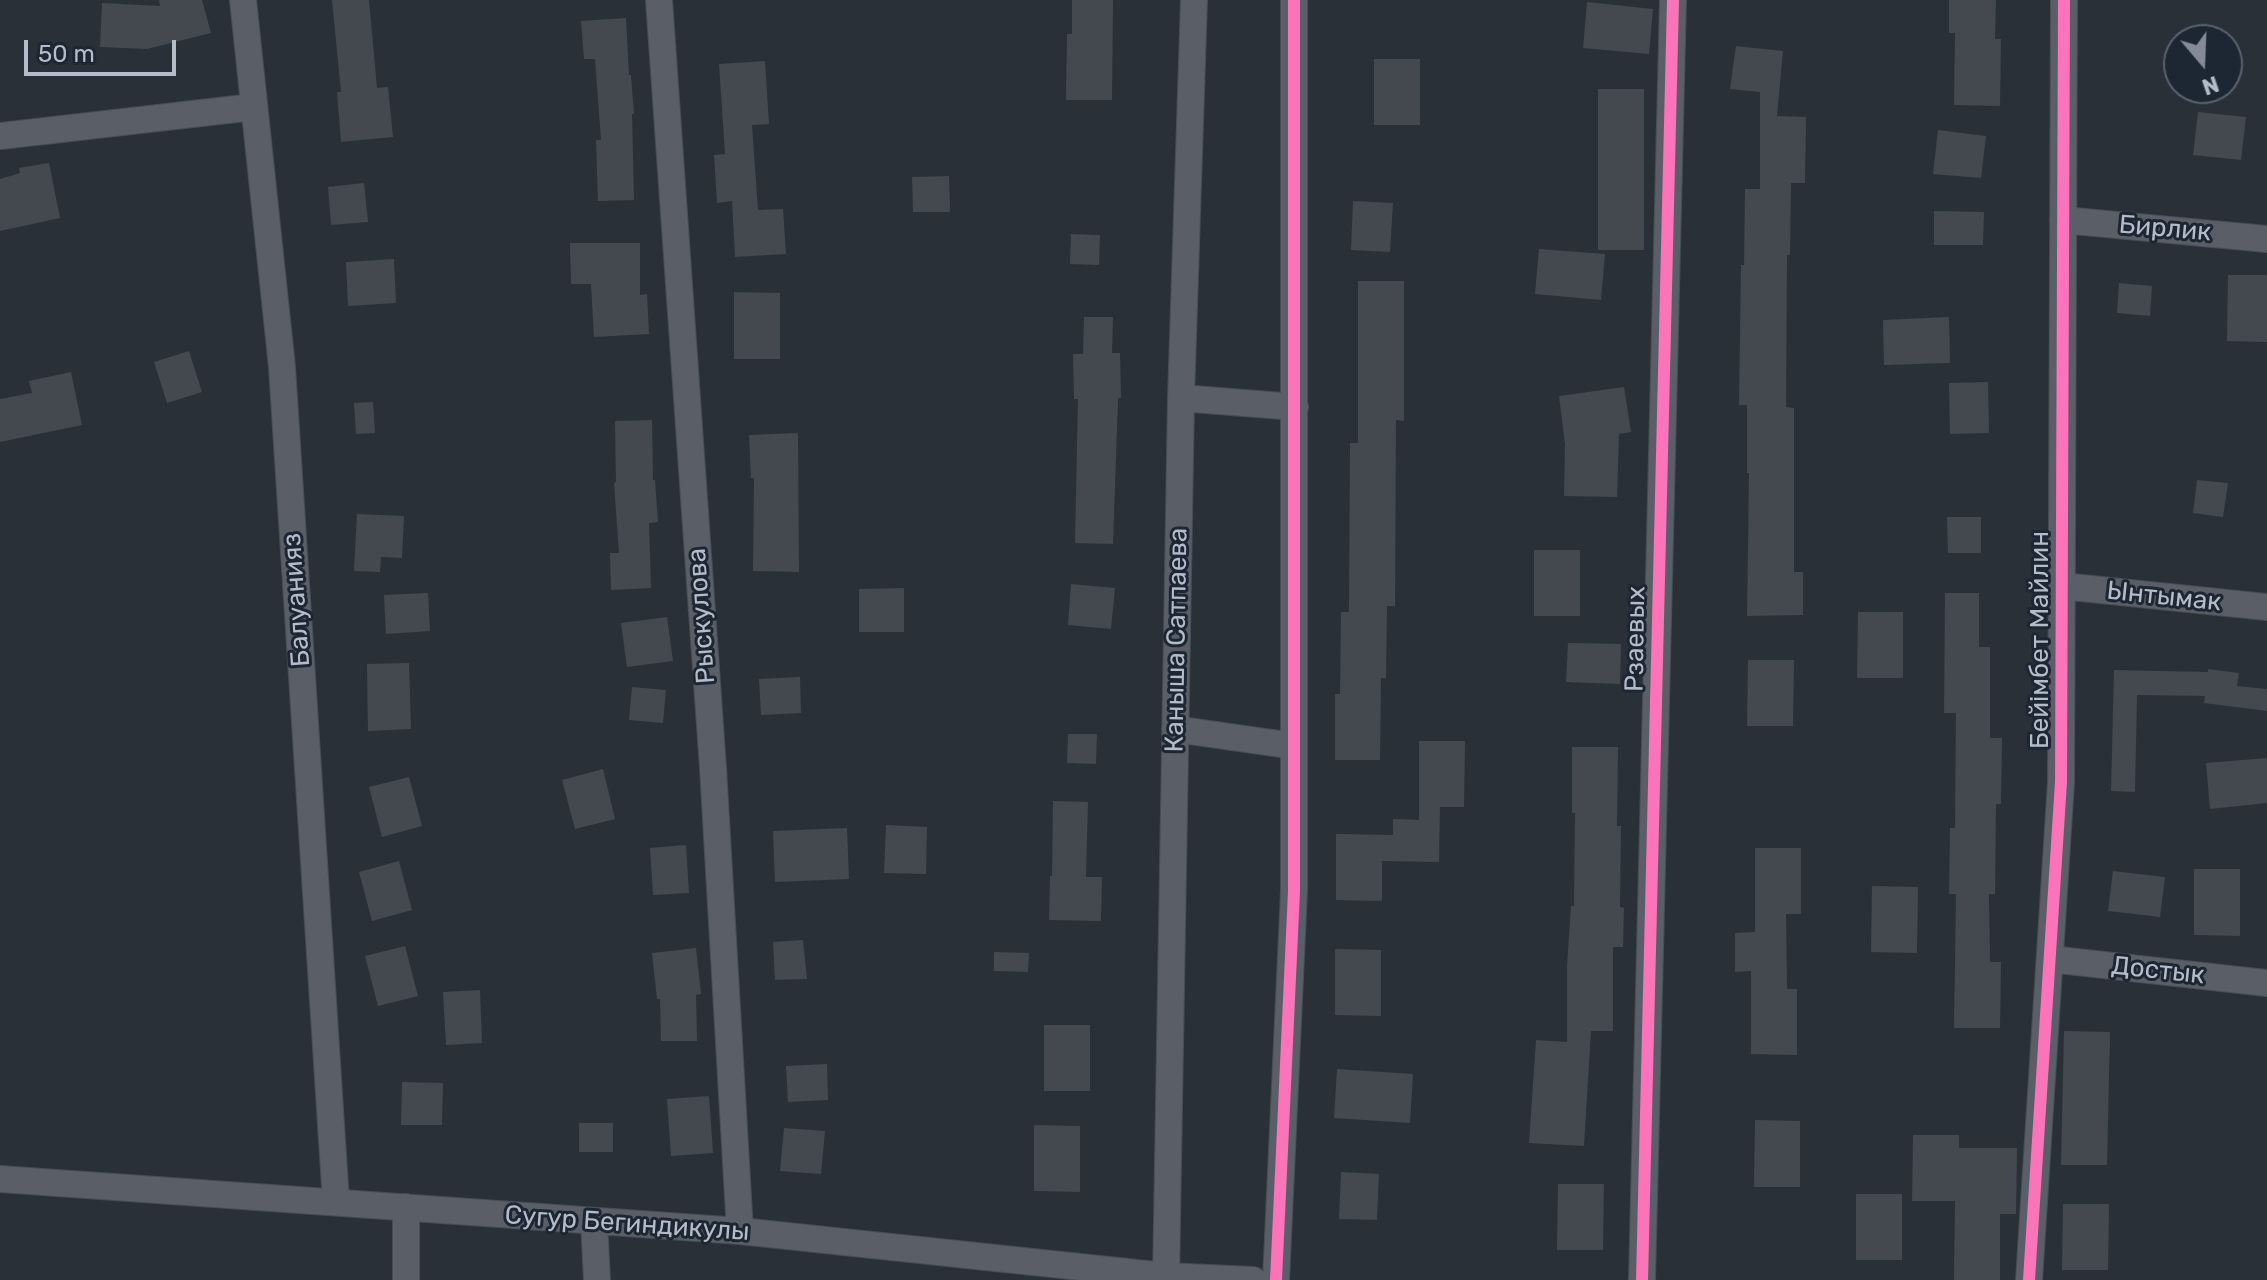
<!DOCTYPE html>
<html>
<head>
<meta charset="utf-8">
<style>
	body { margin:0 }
	#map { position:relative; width:2267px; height:1280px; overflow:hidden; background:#2a3038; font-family:Rubik,sans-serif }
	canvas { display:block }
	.north { position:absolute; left:2163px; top:24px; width:80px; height:80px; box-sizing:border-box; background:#1d2633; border:2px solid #59626f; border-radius:50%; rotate:161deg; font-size:22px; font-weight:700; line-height:32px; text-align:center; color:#b4bcc9 }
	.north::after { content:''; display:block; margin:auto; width:28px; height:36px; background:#848b96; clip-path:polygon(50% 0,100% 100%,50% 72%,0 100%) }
	.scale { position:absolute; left:24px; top:40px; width:152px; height:36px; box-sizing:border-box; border:4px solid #b4bcc9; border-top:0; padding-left:10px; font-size:24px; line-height:28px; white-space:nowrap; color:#b4bcc9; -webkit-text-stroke:6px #1d2633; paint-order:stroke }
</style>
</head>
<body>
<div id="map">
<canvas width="2267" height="1280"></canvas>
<div class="north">N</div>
<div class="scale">50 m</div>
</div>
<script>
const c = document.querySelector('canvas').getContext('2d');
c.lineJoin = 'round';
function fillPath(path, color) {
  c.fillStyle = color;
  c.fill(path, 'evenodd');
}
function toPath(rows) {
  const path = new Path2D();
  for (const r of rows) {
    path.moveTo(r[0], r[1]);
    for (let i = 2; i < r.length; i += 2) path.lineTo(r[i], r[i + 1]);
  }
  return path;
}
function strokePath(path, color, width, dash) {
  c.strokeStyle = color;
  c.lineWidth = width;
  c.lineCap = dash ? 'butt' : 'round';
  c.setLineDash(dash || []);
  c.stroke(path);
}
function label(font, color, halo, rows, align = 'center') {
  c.font = font + ' Rubik,sans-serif';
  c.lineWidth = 6;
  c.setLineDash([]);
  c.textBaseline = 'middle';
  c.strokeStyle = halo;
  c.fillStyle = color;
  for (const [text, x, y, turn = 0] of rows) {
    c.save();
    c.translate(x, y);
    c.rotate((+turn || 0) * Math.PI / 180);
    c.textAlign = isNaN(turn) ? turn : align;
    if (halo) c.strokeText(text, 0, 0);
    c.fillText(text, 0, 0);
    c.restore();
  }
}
const building = toPath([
	[159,0,202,0,211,33,147,49,100,47,102,3,160,6],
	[332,0,369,0,377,88,388,87,393,137,341,142,337,92,341,92],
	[1072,0,1113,0,1112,100,1066,100,1067,34,1072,34],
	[1949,0,1996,0,1995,39,2001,39,2000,106,1954,105,1955,33,1949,33],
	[1587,2,1653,9,1649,54,1583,48],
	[626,18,629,75,631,75,634,114,632,114,634,200,598,201,596,140,601,140,595,59,584,59,581,21],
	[1736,46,1783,51,1777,116,1806,117,1805,183,1791,183,1790,255,1787,255,1786,407,1794,408,1794,572,1803,572,1803,615,1747,616,1749,473,1747,473,1747,405,1739,405,1741,265,1744,265,1745,189,1760,189,1760,92,1730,89],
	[1374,59,1420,59,1420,125,1374,125],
	[765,61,769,124,752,125,758,210,783,209,786,254,735,257,732,201,717,203,714,155,725,154,719,64],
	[1598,89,1644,89,1644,250,1598,250],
	[2198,112,2246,117,2241,160,2193,155],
	[1938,130,1986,136,1981,178,1933,174],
	[49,163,60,218,0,231,0,179,20,173,19,168],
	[949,176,950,212,913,212,912,177],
	[364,183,368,222,331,225,328,187],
	[1353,201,1393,203,1390,252,1351,250],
	[1934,211,1984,212,1983,245,1934,245],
	[1071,234,1100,235,1099,265,1070,264],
	[570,243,640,243,640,295,647,294,649,334,594,337,591,284,571,284],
	[1539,249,1605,254,1601,300,1535,294],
	[394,259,396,303,348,306,346,262],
	[2228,275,2267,275,2267,342,2227,341],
	[1358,281,1404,281,1404,421,1396,420,1395,606,1387,606,1386,678,1381,678,1380,760,1335,760,1335,694,1340,694,1341,612,1349,612,1350,443,1358,443],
	[2119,283,2152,286,2150,316,2117,313],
	[734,292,780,293,780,359,734,359],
	[1084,317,1113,317,1112,353,1120,353,1121,398,1118,398,1113,544,1075,543,1078,399,1074,399,1073,354,1083,354],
	[1949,317,1950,363,1884,365,1883,320],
	[189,351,202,392,167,403,154,362],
	[71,372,82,425,0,442,0,399,32,393,29,381],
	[1988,382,1989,433,1950,434,1949,383],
	[1624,387,1631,432,1619,434,1617,497,1564,496,1565,444,1559,396],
	[373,402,375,433,356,434,354,403],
	[652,420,653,480,655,480,658,522,649,523,651,588,611,590,610,553,619,553,614,483,616,482,615,421],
	[798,433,799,572,753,571,754,478,751,478,749,435],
	[2197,480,2228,483,2223,517,2193,513],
	[357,514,404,516,402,558,381,557,380,572,354,571],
	[1947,517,1981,517,1981,553,1948,553],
	[1534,550,1580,550,1580,616,1534,616],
	[1071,584,1115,588,1111,629,1068,625],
	[904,588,904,632,859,632,859,589],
	[428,593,430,631,386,634,384,595],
	[1945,593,1979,593,1979,647,1990,647,1990,738,2002,738,2001,804,1996,804,1995,894,1989,894,1990,962,2001,962,2000,1028,1954,1028,1956,894,1949,894,1950,828,1955,828,1956,713,1944,713],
	[1858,612,1903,612,1903,678,1857,678],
	[667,617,673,661,627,667,621,623],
	[1568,643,1621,644,1620,684,1566,682],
	[1748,660,1794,660,1793,726,1747,726],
	[409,663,411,729,368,731,367,664],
	[2208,669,2239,673,2237,686,2267,689,2267,711,2204,703,2205,696,2137,695,2135,792,2111,791,2114,670,2208,672],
	[800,677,801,713,761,715,759,679],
	[632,687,666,690,663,723,629,720],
	[1068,734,1097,734,1096,764,1067,763],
	[1419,741,1465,741,1464,807,1440,807,1439,862,1382,861,1382,901,1336,900,1336,834,1393,835,1393,819,1419,820],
	[1572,747,1618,747,1617,826,1621,826,1620,907,1624,908,1623,947,1613,947,1613,1031,1591,1031,1584,1146,1529,1143,1536,1040,1567,1042,1567,965,1571,906,1574,906,1575,813,1572,813],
	[2267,758,2267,803,2210,809,2206,763],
	[603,769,615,819,575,829,562,780],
	[409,777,422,826,382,837,369,787],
	[1053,801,1088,802,1086,877,1102,877,1101,921,1049,920,1050,876,1052,876],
	[886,825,927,827,926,874,884,873],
	[847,828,849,879,775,882,773,831],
	[686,845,689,893,653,895,650,848],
	[1755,848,1801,848,1801,914,1786,914,1787,989,1797,989,1797,1055,1751,1054,1751,971,1735,972,1735,933,1755,932],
	[399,861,412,910,372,921,359,872],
	[2194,869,2240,869,2240,936,2194,935],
	[2113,871,2165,877,2160,917,2108,911],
	[1872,886,1918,887,1917,953,1871,952],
	[803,940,807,979,775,980,773,942],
	[405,946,418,996,378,1006,365,956],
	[696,948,701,994,696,995,697,1041,661,1041,660,999,657,999,652,953],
	[1335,949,1381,950,1381,1016,1335,1015],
	[994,952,1029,953,1028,972,994,971],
	[480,990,482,1043,446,1045,443,992],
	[1044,1025,1090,1025,1090,1091,1044,1091],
	[2064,1031,2110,1032,2107,1165,2061,1165],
	[827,1064,828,1100,788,1102,786,1066],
	[1337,1069,1413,1074,1410,1123,1334,1118],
	[402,1082,443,1083,442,1125,401,1125],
	[709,1096,713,1153,671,1156,667,1099],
	[1755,1120,1800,1121,1800,1187,1754,1187],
	[579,1123,613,1123,613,1152,579,1152],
	[1034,1125,1080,1126,1080,1192,1034,1191],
	[784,1128,825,1131,821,1174,780,1171],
	[1913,1135,1959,1135,1959,1148,2017,1148,2016,1214,2000,1214,2000,1280,1954,1280,1955,1201,1912,1201],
	[1341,1172,1379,1174,1377,1220,1339,1219],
	[1558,1184,1604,1184,1603,1250,1557,1250],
	[1856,1194,1902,1194,1902,1260,1856,1260],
	[2063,1204,2109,1204,2108,1270,2062,1270]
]);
const minor = toPath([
	[243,0,282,367,336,1202],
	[659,0,713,768,740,1231],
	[0,136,254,107],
	[2063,220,2267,239],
	[1181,398,1295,407],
	[2062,586,2267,607],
	[1175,729,1294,746],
	[2050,959,2267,983],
	[0,1179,740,1231,1165,1276,1253,1280],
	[406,1207,406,1280],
	[594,1221,597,1280],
	[1166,1280,1181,398,1194,0],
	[1276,1280,1294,891,1294,0],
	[1642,1280,1673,0],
	[2029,1280,2061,782,2064,0]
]);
const cycleway = toPath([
	[1276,1280,1294,891,1294,0],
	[1642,1280,1673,0],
	[2029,1280,2061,782,2064,0]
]);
const streetNames = [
	["Бирлик",2165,229,5],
	["Ынтымак",2164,597,6],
	["Балуанияз",297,600,-94],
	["Рыскулова",702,616,-94],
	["Рзаевых",1636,639,-89],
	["Каныша Сатпаева",1177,640,-89],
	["Бейімбет Майлин",2040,640,-90],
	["Достык",2158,971,6],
	["Сугур Бегиндикулы",627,1224,4]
];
fillPath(building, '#444950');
strokePath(minor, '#484c53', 28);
strokePath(minor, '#5a5e66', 26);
strokePath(cycleway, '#fb73b8', 12);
label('26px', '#b4bcc9', '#1d2633', streetNames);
</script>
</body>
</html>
